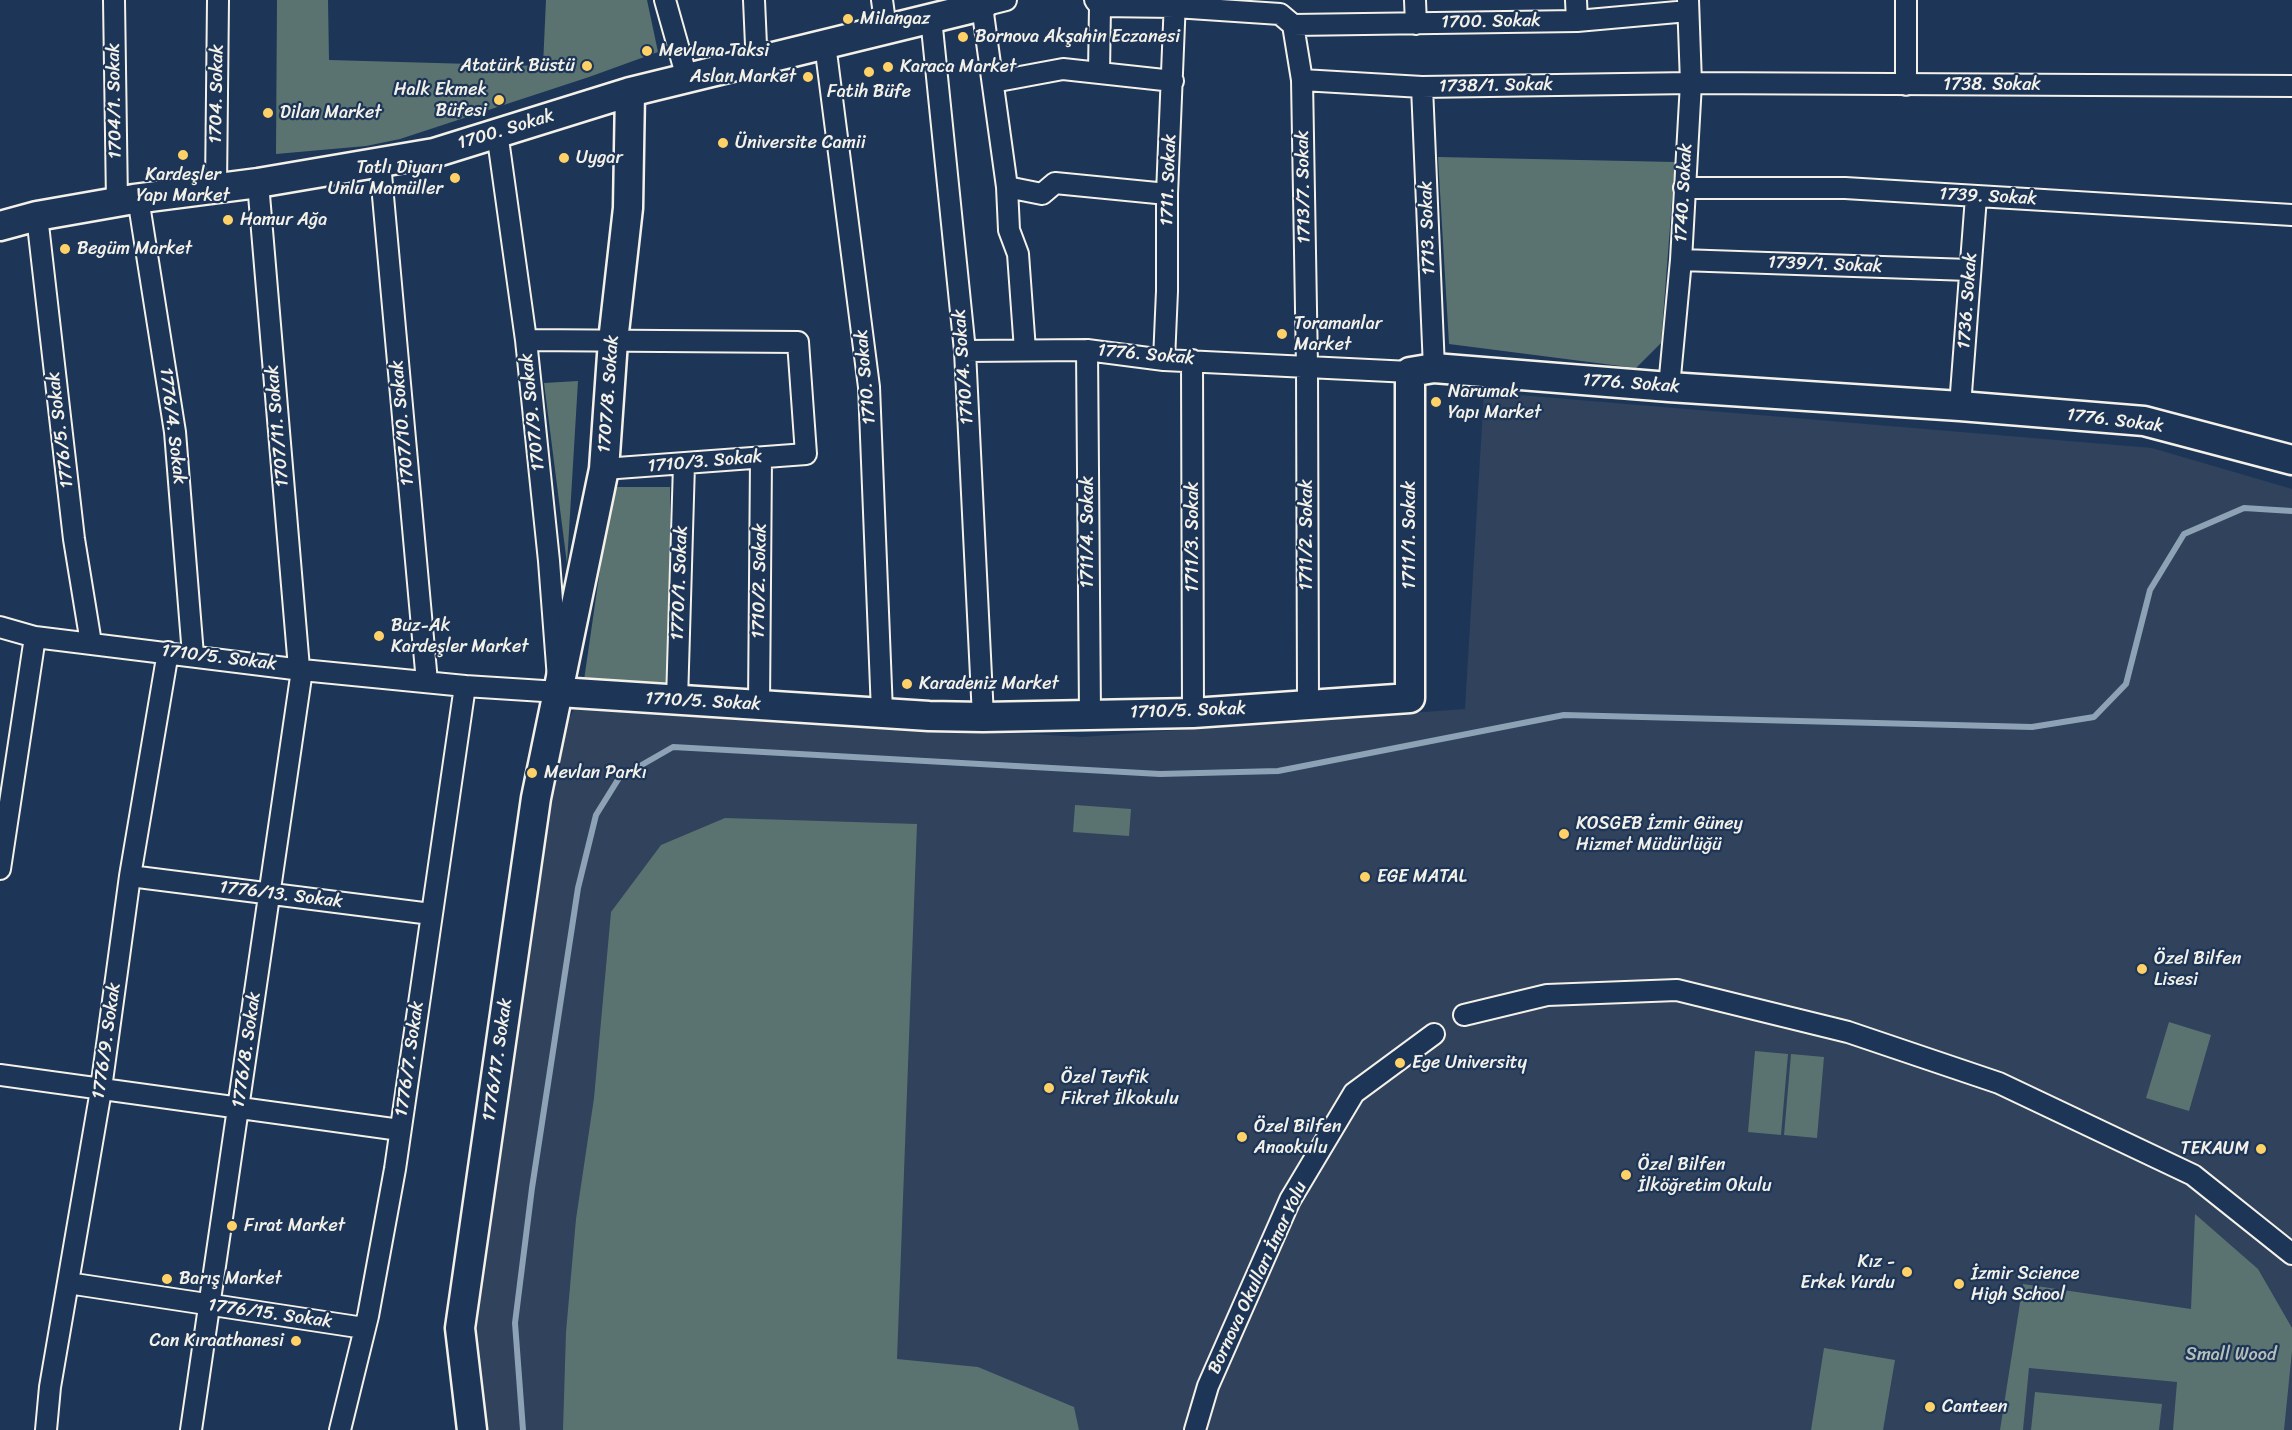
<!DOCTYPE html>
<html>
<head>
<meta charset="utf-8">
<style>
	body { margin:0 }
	canvas { display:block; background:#1d3557 }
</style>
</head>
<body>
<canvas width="2292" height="1430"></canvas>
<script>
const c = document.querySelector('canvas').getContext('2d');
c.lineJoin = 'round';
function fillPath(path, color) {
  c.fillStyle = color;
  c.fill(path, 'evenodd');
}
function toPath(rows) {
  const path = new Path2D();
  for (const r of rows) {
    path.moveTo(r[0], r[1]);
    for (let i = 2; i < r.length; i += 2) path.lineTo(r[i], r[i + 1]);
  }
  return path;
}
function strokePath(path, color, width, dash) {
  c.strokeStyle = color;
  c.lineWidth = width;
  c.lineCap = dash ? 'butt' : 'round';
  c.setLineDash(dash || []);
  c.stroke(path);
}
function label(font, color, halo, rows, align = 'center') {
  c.font = font + ' Sriracha,sans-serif';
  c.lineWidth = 4.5;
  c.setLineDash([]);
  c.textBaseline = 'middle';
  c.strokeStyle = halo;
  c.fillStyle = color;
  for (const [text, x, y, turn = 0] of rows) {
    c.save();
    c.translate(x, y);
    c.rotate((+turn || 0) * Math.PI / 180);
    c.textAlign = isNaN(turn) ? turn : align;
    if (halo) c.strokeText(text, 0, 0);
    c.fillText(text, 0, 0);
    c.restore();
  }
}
const built = toPath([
	[1484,392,2152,448,2292,489,2292,1430,485,1430,470,1321,559,737,576,706,1082,737,1465,709]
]);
const green = toPath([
	[277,0,328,0,329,60,543,66,546,0,647,0,658,52,589,77,400,139,366,146,276,154],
	[1438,157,1675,162,1661,343,1636,368,1449,344],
	[578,381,567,564,544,383],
	[612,487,670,487,671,690,584,680],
	[1075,805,1131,809,1129,836,1073,832],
	[725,818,917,824,897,1359,978,1367,1074,1407,1079,1430,563,1430,566,1332,576,1219,594,1098,611,912,661,845],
	[2169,1022,2211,1035,2189,1111,2146,1098],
	[1755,1051,1788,1054,1781,1135,1748,1132],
	[1791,1054,1824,1057,1817,1138,1784,1135],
	[2195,1214,2258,1269,2292,1328,2292,1351,2284,1430,2173,1430,2177,1382,2029,1368,2023,1430,2000,1430,2023,1284,2191,1309],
	[1824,1348,1895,1360,1883,1430,1811,1430],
	[2035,1392,2162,1404,2159,1430,2031,1430]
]);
const stream = toPath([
	[523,1430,515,1323,532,1188,578,888,596,815,619,778,673,747,1160,774,1278,771,1564,715,2032,727,2094,717,2126,684,2150,590,2184,534,2244,508,2292,511]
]);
const street = toPath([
	[114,0,117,202],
	[665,0,687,78],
	[754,0,756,45,768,58],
	[882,0,886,29],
	[1006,0,982,6,1007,187,1009,230,1018,254,1025,350],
	[1095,0,1100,6,1175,7,1280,14],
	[1415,0,1416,24],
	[1576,0,1577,21],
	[1906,0,1906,85],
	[1280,14,1293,25,1302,80,1307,366,1308,704],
	[931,18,965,351,983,717],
	[1293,25,1577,21,1688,11],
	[825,44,869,387,882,712],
	[1099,73,1100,6],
	[1302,80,1422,87,1691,83,2292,86],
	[993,82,1063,69,1173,81],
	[1422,87,1434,368],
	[380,163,427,682],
	[258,183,299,668],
	[1007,187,1042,194,1055,183,1167,194],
	[216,188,218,0],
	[1684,188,1845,188,2292,215],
	[138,198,175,432,193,655],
	[37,216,74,539,91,643],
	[1681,260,1969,270],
	[526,340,798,342,806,454,604,469],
	[1087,350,1090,714],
	[965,351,1087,350,1164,360,1410,372],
	[1164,360,1167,291,1167,194,1175,0],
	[1192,360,1193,713],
	[1669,387,1681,260,1691,83,1688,0],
	[1960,406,1976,197],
	[0,627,35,637,302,670,465,686,559,692,549,561,526,340,497,132],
	[677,701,684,464],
	[759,705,761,458],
	[0,869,35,637],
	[130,876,431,914],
	[1464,1015,1547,995,1677,990,1848,1032,1999,1083,2193,1175,2292,1254],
	[0,1075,400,1130],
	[68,1283,364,1328],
	[46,1430,50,1387,100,1096,130,876,168,652],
	[191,1430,302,670],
	[340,1430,368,1316,395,1169,465,686],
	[1195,1430,1208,1386,1290,1200,1354,1093,1434,1034]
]);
const secondary = toPath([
	[0,226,37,216,134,199,258,183,434,153,630,92,982,6,982,0],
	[559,692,929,716,983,717,1193,713,1410,698,1410,372,1434,368,1669,387,1960,406,2144,421,2292,460],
	[472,1430,460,1328,536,798,604,469,613,341,628,208,630,92]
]);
const markers = [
	[848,19,6,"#ffd166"],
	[963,37,6,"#ffd166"],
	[647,51,6,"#ffd166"],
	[587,66,6,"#ffd166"],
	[888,67,6,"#ffd166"],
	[869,72,6,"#ffd166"],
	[808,77,6,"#ffd166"],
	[499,100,6,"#ffd166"],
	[268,113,6,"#ffd166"],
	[723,143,6,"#ffd166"],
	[183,155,6,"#ffd166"],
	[564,158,6,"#ffd166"],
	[455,178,6,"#ffd166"],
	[228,220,6,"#ffd166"],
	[65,249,6,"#ffd166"],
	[1282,334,6,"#ffd166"],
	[1436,402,6,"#ffd166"],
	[379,636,6,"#ffd166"],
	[907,684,6,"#ffd166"],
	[532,773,6,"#ffd166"],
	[1564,834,6,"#ffd166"],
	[1365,877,6,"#ffd166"],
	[2142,969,6,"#ffd166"],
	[1400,1063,6,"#ffd166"],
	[1049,1088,6,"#ffd166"],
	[1242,1137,6,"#ffd166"],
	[2261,1149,6,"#ffd166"],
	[1626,1175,6,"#ffd166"],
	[232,1226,6,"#ffd166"],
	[1907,1272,6,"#ffd166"],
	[167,1279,6,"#ffd166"],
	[1959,1284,6,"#ffd166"],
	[296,1341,6,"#ffd166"],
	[1930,1407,6,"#ffd166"]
];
const poiNames = [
	["Milangaz",860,19],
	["Bornova Akşahin Eczanesi",975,37],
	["Mevlana Taksi",659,51],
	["Atatürk Büstü",575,66,"right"],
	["Karaca Market",900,67],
	["Aslan Market",796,77,"right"],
	["Halk Ekmek",487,90,"right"],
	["Büfesi",487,111,"right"],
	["Fatih Büfe",869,92,"center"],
	["Dilan Market",280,113],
	["Üniversite Camii",735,143],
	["Uygar",576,158],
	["Tatlı Diyarı",443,168,"right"],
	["Unlu Mamüller",443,189,"right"],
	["Kardeşler",183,175,"center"],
	["Yapı Market",183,196,"center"],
	["Hamur Ağa",240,220],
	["Begüm Market",77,249],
	["Toramanlar",1294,324],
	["Market",1294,345],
	["Narumak",1448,392],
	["Yapı Market",1448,413],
	["Buz-Ak",391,626],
	["Kardeşler Market",391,647],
	["Karadeniz Market",919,684],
	["Mevlan Parkı",544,773],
	["KOSGEB İzmir Güney",1576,824],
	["Hizmet Müdürlüğü",1576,845],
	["EGE MATAL",1377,877],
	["Özel Bilfen",2154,959],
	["Lisesi",2154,980],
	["Ege University",1412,1063],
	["Özel Tevfik",1061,1078],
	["Fikret İlkokulu",1061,1099],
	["Özel Bilfen",1254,1127],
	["Anaokulu",1254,1148],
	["TEKAUM",2249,1149,"right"],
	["Özel Bilfen",1638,1165],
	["İlköğretim Okulu",1638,1186],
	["Fırat Market",244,1226],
	["Kız -",1895,1262,"right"],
	["Erkek Yurdu",1895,1283,"right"],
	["İzmir Science",1971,1274],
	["High School",1971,1295],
	["Barış Market",179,1279],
	["Can Kıraathanesi",284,1341,"right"],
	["Canteen",1942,1407]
];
const streetNames = [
	["1700. Sokak",1491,22,-1],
	["1738. Sokak",1992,85],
	["1738/1. Sokak",1496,86,-1],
	["1704. Sokak",217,94,-89],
	["1704/1. Sokak",115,101,-91],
	["1700. Sokak",506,130,-17],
	["1711. Sokak",1169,180,-88],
	["1713/7. Sokak",1304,187,-91],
	["1740. Sokak",1684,193,-87],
	["1739. Sokak",1988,197,3],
	["1713. Sokak",1428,228,-92],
	["1739/1. Sokak",1825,265,2],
	["1736. Sokak",1968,301,-86],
	["1776. Sokak",1146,355,5],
	["1710/4. Sokak",964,367,-94],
	["1710. Sokak",866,377,-95],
	["1776. Sokak",1631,384,4],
	["1707/8. Sokak",609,394,-86],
	["1707/9. Sokak",533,412,-96],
	["1776. Sokak",2115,421,7],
	["1707/10. Sokak",403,423,-95],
	["1776/4. Sokak",172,426,83],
	["1707/11. Sokak",278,426,-95],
	["1776/5. Sokak",61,430,-97],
	["1710/3. Sokak",705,462,-5],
	["1711/4. Sokak",1088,532,-90],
	["1711/2. Sokak",1307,535,-90],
	["1711/1. Sokak",1410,535,-90],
	["1711/3. Sokak",1193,537,-90],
	["1710/2. Sokak",760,581,-89],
	["1770/1. Sokak",680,583,-88],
	["1710/5. Sokak",219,658,7],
	["1710/5. Sokak",703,702,3],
	["1710/5. Sokak",1188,711,-2],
	["1776/13. Sokak",281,895,7],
	["1776/9. Sokak",107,1041,-82],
	["1776/8. Sokak",247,1050,-82],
	["1776/7. Sokak",410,1059,-82],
	["1776/17. Sokak",498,1060,-82],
	["Bornova Okulları İmar Yolu",1258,1278,-65],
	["1776/15. Sokak",270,1314,8]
];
const parkNames = [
	["Small Wood",2231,1355]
];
fillPath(built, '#30425c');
fillPath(green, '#5a7370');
strokePath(stream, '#8da2b4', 6);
strokePath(street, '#f4f1e8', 24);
strokePath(secondary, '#f4f1e8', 33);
strokePath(street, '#1d3557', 20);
strokePath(secondary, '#1d3557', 28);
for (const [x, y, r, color] of markers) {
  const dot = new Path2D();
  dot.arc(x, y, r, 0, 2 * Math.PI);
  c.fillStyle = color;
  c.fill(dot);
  strokePath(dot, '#1d3557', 2);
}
label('18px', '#f4f1e8', '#1d3557', poiNames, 'left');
label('18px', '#f4f1e8', '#1d3557', streetNames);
label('18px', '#b6bfb8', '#1d3557', parkNames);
</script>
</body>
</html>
